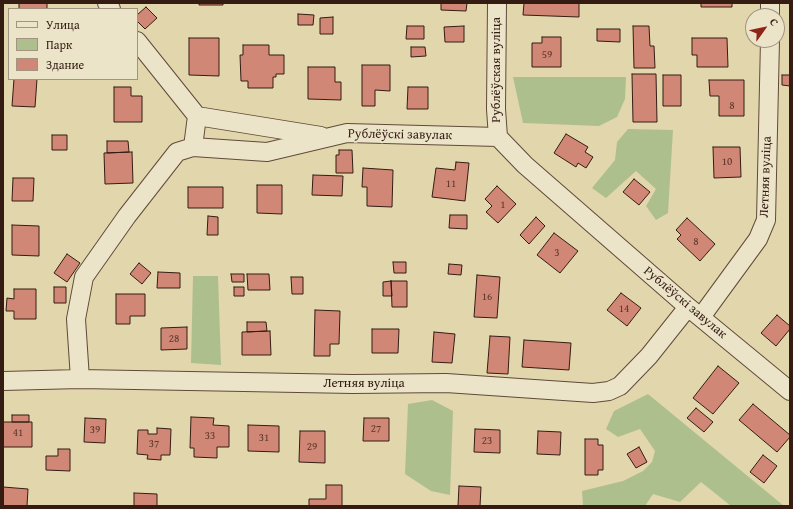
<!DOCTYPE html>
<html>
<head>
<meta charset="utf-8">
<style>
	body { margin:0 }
	#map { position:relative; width:793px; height:509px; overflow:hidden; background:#e2d6ac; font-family:"Gentium Book Plus",serif }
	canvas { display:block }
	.frame { position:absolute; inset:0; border:4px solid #341c13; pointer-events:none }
	.legend { position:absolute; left:8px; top:8px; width:130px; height:72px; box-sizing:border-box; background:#ece4c9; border:1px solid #a29480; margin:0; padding:5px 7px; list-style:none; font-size:12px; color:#341c13 }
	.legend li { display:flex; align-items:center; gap:8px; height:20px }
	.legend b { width:20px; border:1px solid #a29480 }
	.north { position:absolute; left:745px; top:8px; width:40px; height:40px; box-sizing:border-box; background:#ece4c9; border:1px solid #a29480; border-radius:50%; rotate:57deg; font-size:11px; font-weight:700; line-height:16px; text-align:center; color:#341c13 }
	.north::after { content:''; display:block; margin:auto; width:14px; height:18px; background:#8f2418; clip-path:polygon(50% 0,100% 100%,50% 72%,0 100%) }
</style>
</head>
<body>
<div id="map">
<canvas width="793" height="509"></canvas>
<div class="frame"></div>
<ul class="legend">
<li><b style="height:5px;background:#ece4c9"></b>Улица</li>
<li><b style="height:11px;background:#aebf8e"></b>Парк</li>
<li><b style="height:11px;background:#d18775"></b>Здание</li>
</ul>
<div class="north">С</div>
</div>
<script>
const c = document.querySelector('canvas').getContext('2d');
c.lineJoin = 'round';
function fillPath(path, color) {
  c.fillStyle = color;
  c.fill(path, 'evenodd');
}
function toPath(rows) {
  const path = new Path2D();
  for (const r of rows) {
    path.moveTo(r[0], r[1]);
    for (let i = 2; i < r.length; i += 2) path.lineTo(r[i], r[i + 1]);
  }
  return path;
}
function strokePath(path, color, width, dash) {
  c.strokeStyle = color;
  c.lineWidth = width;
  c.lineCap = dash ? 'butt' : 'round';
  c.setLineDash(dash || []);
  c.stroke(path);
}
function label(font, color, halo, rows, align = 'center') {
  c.font = font + ' "Gentium Book Plus",serif';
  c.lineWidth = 4;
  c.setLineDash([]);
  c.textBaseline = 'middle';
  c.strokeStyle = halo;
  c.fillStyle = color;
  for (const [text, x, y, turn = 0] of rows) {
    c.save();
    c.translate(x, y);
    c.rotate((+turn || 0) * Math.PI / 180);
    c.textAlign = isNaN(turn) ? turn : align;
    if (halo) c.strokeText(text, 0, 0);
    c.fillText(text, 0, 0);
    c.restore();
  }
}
const green = toPath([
	[513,77,626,77,625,99,617,117,599,126,523,123],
	[628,129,673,130,668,213,656,220,646,206,656,189,636,171,606,198,592,188,615,160,617,142],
	[193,276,218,276,221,365,191,363],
	[648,394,784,506,731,506,701,482,680,502,653,494,645,506,583,506,582,491,623,481,643,471,652,462,655,451,640,429,618,437,606,429,614,411],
	[432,400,453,411,450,495,431,491,405,474,408,404]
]);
const building = toPath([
	[19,3,47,3,47,9,19,9,19,3],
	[199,3,223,3,223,5,199,5,199,3],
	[441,3,467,3,466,11,441,10,441,3],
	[524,3,579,3,579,17,523,15,524,3],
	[701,3,732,3,732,7,701,7,701,3],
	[146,7,157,18,145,29,137,21,137,15,146,7],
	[298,14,314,15,313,25,298,25,298,14],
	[333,17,333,34,320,34,320,18,333,17],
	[407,26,424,26,424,39,406,39,407,26],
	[464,26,464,42,445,42,444,27,464,26],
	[633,26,649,26,650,46,654,46,655,68,634,68,633,26],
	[597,29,620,29,620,42,597,41,597,29],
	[542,37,561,37,561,67,532,67,532,43,542,43,542,37],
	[189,38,219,38,219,76,189,75,189,38],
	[692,38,727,38,728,67,697,67,697,55,692,55,692,38],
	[243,45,269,45,269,55,284,55,284,74,276,74,276,77,273,77,273,88,248,88,248,81,241,81,240,55,243,55,243,45],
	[411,47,425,47,426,56,411,57,411,47],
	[362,65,390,65,390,91,375,90,375,106,362,106,362,65],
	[308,67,335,67,335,82,341,82,341,100,308,99,308,67],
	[632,74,656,74,657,122,633,122,632,74],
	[663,75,681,75,681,106,663,106,663,75],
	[782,75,790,75,790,86,782,85,782,75],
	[14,79,37,79,35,107,12,106,14,79],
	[709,80,744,80,744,116,719,116,719,96,710,96,709,80],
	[114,87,131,87,131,96,142,96,142,122,114,122,114,87],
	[408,87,428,87,428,109,407,109,408,87],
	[566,134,588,147,585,152,593,157,586,168,578,163,576,167,554,153,566,134],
	[52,135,67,135,67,150,52,150,52,135],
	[107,141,128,141,129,152,107,153,107,141],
	[713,147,740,147,741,177,714,178,713,147],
	[339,150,352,150,353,173,336,173,336,155,339,155,339,150],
	[132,152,133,183,105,184,104,153,132,152],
	[456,162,469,163,465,201,432,197,436,168,455,170,456,162],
	[363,168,393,170,392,207,367,206,367,187,362,187,363,168],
	[313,175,343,176,342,196,312,195,313,175],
	[13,178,34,178,33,201,12,201,13,178],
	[634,179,650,192,639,205,623,192,634,179],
	[257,185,282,185,282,214,257,213,257,185],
	[497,186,516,204,498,223,486,212,492,206,485,199,497,186],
	[188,187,223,187,223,208,188,208,188,187],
	[450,215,467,215,467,229,449,228,450,215],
	[208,216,218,217,218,235,207,235,208,216],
	[536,217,545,226,529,244,520,235,536,217],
	[687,218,715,244,700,261,677,239,681,235,676,230,687,218],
	[12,225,39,226,39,256,12,255,12,225],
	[554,233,578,251,560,273,537,255,554,233],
	[67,254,80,263,67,282,54,273,67,254],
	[393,262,406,262,406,273,394,273,393,262],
	[139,263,151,273,142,284,130,274,139,263],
	[449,264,462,265,461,275,448,274,449,264],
	[158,272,180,273,180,288,157,288,158,272],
	[231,274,244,274,244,282,232,282,231,274],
	[247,274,269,274,270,290,248,290,247,274],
	[477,275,500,277,497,318,474,317,477,275],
	[291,277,303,277,303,294,292,294,291,277],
	[391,281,392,296,383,296,383,282,391,281],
	[391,281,407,281,407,307,392,307,391,281],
	[54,287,66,287,66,303,54,303,54,287],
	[234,287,244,287,244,296,234,296,234,287],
	[14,289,36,289,36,319,14,319,14,311,6,311,7,298,14,299,14,289],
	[621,293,641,308,627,326,607,310,621,293],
	[116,294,145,294,145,316,130,316,130,324,116,324,116,294],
	[315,310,340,311,339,344,330,344,330,356,314,356,315,310],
	[777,315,790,326,790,329,776,346,761,333,777,315],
	[247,322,266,322,267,331,247,332,247,322],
	[187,327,187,349,161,350,161,328,187,327],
	[372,329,399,329,398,353,372,353,372,329],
	[270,331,271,355,242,355,242,332,270,331],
	[434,332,455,334,452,363,432,362,434,332],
	[490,336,510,337,508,374,487,373,490,336],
	[524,340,571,343,569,370,522,367,524,340],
	[718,366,739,383,713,414,693,398,718,366],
	[753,404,790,435,790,437,777,452,739,420,753,404],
	[696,408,713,422,704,432,687,418,696,408],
	[12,415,29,415,29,422,12,422,12,415],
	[191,417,214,418,213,425,229,426,229,447,217,447,217,458,194,457,194,448,190,448,191,417],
	[85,418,106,419,105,443,84,442,85,418],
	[364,418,389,418,389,441,363,441,364,418],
	[3,422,32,422,32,447,3,447,3,422],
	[248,425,279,426,279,452,248,451,248,425],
	[157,428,171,429,170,455,161,455,161,460,147,459,148,455,137,454,138,430,148,430,148,434,157,434,157,428],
	[475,429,500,430,500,453,474,452,475,429],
	[300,431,325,431,325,463,299,462,300,431],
	[538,431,561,432,560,455,537,454,538,431],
	[585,439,598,439,598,445,603,445,603,470,598,470,598,475,585,475,585,439],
	[639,447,647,462,636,468,627,454,639,447],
	[58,449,70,449,70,471,46,470,46,456,58,456,58,449],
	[763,455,777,466,764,483,750,472,763,455],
	[326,485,342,485,342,506,309,506,309,499,326,499,326,485],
	[459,486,481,487,480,506,458,506,459,486],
	[3,487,28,489,27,506,3,506,3,487],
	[134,493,157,494,157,506,134,506,134,493]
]);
const minor = toPath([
	[107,3,111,9],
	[497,3,496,109,498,137],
	[770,16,770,3],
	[137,41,197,116,193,147],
	[197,116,321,136],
	[701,317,758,239,766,220,770,40],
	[80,379,76,319,84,277,127,216,177,152,193,147,267,152,347,133,498,137,525,165,688,307,790,391],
	[3,381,80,379,353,384,446,383,593,393,609,391,620,386,649,356,688,307]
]);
const numberNames = [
	["59",547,55],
	["8",732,106],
	["10",727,162],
	["11",451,184],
	["1",503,205],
	["8",696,242],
	["3",557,253],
	["16",487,297],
	["14",624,309],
	["28",174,339],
	["27",376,429],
	["39",95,430],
	["41",18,433],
	["33",210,436],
	["31",264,438],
	["23",487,441],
	["37",154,444],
	["29",312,447]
];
const streetNames = [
	["Рублёўская вуліца",497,70,-90],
	["Рублёўскі завулак",400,135,1],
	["Летняя вуліца",766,177,-88],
	["Рублёўскі завулак",685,303,40],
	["Летняя вуліца",364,384]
];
fillPath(green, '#aebf8e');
fillPath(building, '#d18775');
strokePath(building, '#341c13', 1);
strokePath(minor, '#604a39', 20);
strokePath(minor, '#ece4c9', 18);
label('11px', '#5b372c', null, numberNames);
label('13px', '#341c13', '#ece4c9', streetNames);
</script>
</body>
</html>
